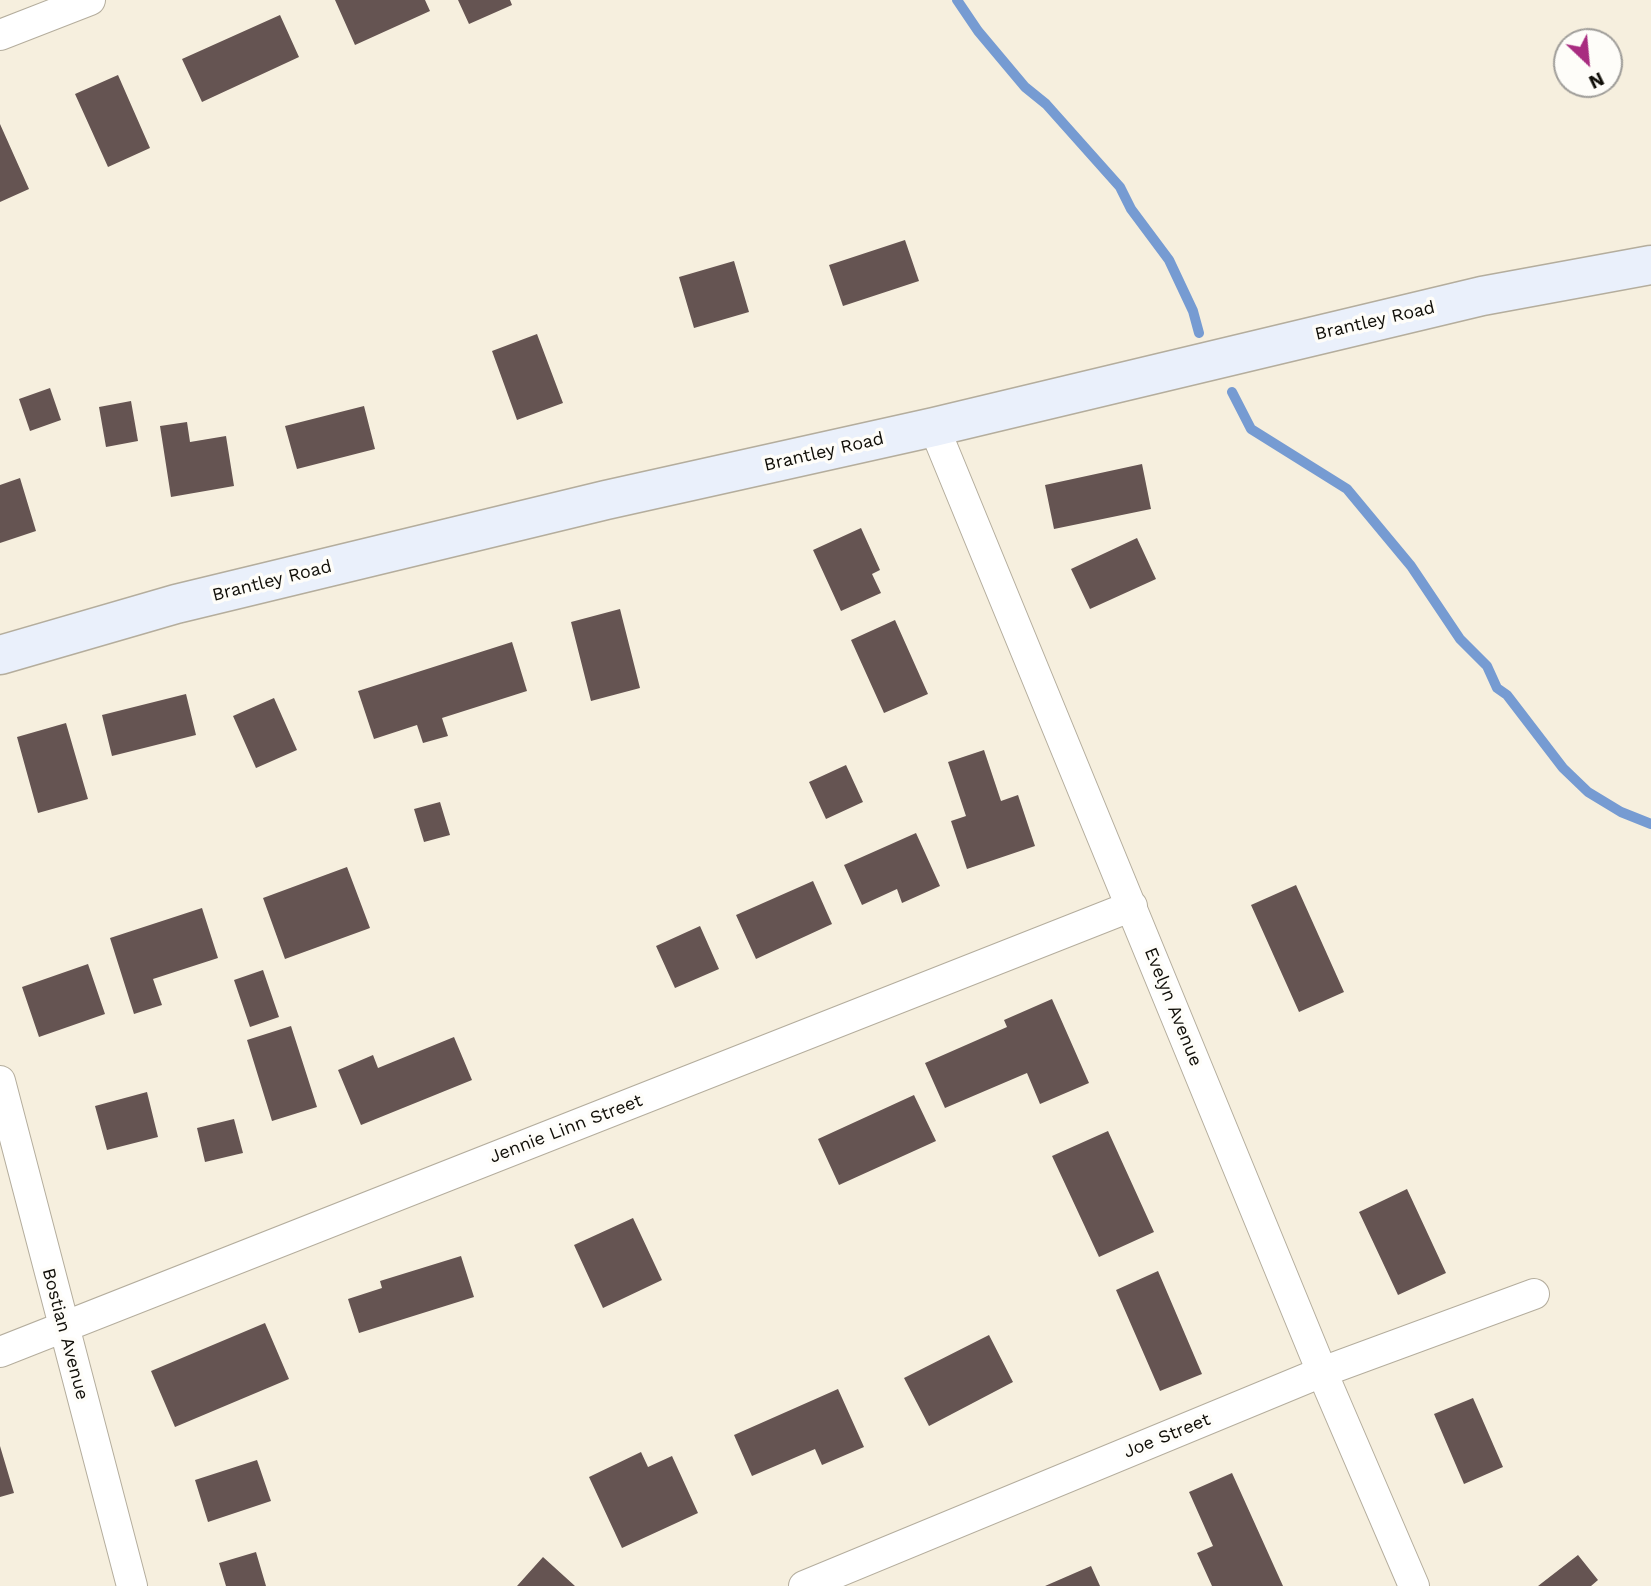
<!DOCTYPE html>
<html>
<head>
<meta charset="utf-8">
<style>
	body { margin:0 }
	#map { position:relative; width:1651px; height:1586px; overflow:hidden; background:#f6efde; font-family:"Work Sans",sans-serif }
	canvas { display:block }
	.north { position:absolute; left:1553px; top:28px; width:70px; height:70px; box-sizing:border-box; background:#fefdf9; border:2px solid #9f9d99; border-radius:50%; rotate:154deg; font-size:19px; font-weight:700; line-height:28px; text-align:center; color:#100e08 }
	.north::after { content:''; display:block; margin:auto; width:24px; height:32px; background:#a82c80; clip-path:polygon(50% 0,100% 100%,50% 72%,0 100%) }
</style>
</head>
<body>
<div id="map">
<canvas width="1651" height="1586"></canvas>
<div class="north">N</div>
</div>
<script>
const c = document.querySelector('canvas').getContext('2d');
c.lineJoin = 'round';
function toPath(rows) {
  const path = new Path2D();
  for (const r of rows) {
    path.moveTo(r[0], r[1]);
    for (let i = 2; i < r.length; i += 2) path.lineTo(r[i], r[i + 1]);
  }
  return path;
}
function strokePath(path, color, width, dash) {
  c.strokeStyle = color;
  c.lineWidth = width;
  c.lineCap = dash ? 'butt' : 'round';
  c.setLineDash(dash || []);
  c.stroke(path);
}
function fillPath(path, color) {
  c.fillStyle = color;
  c.fill(path, 'evenodd');
}
function label(font, color, halo, rows, align = 'center') {
  c.font = font + ' "Work Sans",sans-serif';
  c.lineWidth = 7;
  c.setLineDash([]);
  c.textBaseline = 'middle';
  c.strokeStyle = halo;
  c.fillStyle = color;
  for (const [text, x, y, turn = 0] of rows) {
    c.save();
    c.translate(x, y);
    c.rotate((+turn || 0) * Math.PI / 180);
    c.textAlign = isNaN(turn) ? turn : align;
    if (halo) c.strokeText(text, 0, 0);
    c.fillText(text, 0, 0);
    c.restore();
  }
}
const stream = toPath([
	[957,0,978,31,1025,87,1046,104,1120,187,1131,209,1169,260,1193,311,1199,333],
	[1232,392,1251,429,1347,489,1411,566,1460,639,1487,666,1497,688,1507,695,1563,768,1588,792,1621,812,1651,824]
]);
const building = toPath([
	[335,0,425,0,430,11,355,45],
	[458,0,510,0,512,5,469,24],
	[280,15,299,57,202,102,182,59],
	[118,75,150,148,108,167,75,94],
	[0,124,29,189,0,202],
	[905,240,919,281,843,306,829,265],
	[734,261,749,312,694,328,679,277],
	[537,334,563,403,517,420,492,351],
	[50,388,61,420,30,431,19,399],
	[131,401,138,441,106,447,99,407],
	[364,406,375,449,297,469,285,426],
	[187,422,190,442,226,436,234,486,171,497,160,426],
	[1142,464,1151,509,1054,529,1045,485],
	[20,478,36,531,0,543,0,485],
	[861,528,880,570,872,574,881,593,841,611,813,550],
	[1137,538,1156,579,1090,609,1071,569],
	[620,609,640,688,591,701,571,622],
	[895,620,928,694,884,713,851,640],
	[512,642,527,691,442,718,448,736,423,743,417,725,374,739,358,691],
	[186,694,196,735,112,756,102,715],
	[274,698,297,750,256,768,233,716],
	[66,723,88,799,38,813,17,737],
	[984,750,1001,801,1018,795,1035,846,967,869,951,821,966,816,948,762],
	[846,765,863,802,826,819,809,782],
	[440,802,450,835,424,842,414,809],
	[916,833,940,886,902,903,897,889,862,905,844,865],
	[347,867,370,928,285,959,263,898],
	[813,881,832,924,756,959,736,915],
	[1296,885,1344,992,1299,1012,1251,905],
	[202,908,218,958,153,979,162,1005,134,1014,110,938],
	[700,926,719,969,675,988,656,946],
	[88,964,105,1014,39,1037,22,987],
	[263,970,279,1017,250,1027,234,980],
	[1052,999,1089,1083,1040,1104,1027,1073,945,1108,925,1063,1007,1027,1004,1020],
	[291,1026,317,1107,272,1121,247,1040],
	[454,1037,472,1080,361,1125,338,1070,373,1055,378,1068],
	[147,1092,158,1137,107,1150,95,1106],
	[914,1095,936,1141,839,1185,818,1139],
	[234,1119,243,1153,205,1162,197,1128],
	[1108,1131,1154,1232,1099,1257,1052,1156],
	[1407,1189,1446,1273,1398,1295,1359,1212],
	[633,1218,662,1280,603,1308,574,1245],
	[461,1256,474,1297,359,1333,348,1299,382,1288,380,1281],
	[1158,1271,1202,1374,1160,1391,1116,1290],
	[265,1323,289,1379,175,1427,151,1371],
	[989,1335,1013,1382,929,1426,904,1378],
	[838,1389,864,1447,822,1465,815,1449,752,1476,734,1435],
	[1473,1398,1503,1467,1464,1484,1434,1414],
	[0,1446,14,1493,0,1497],
	[641,1452,648,1467,672,1456,698,1513,622,1548,589,1477],
	[257,1460,271,1501,208,1522,195,1480],
	[1232,1473,1283,1586,1212,1586,1197,1553,1213,1546,1189,1492],
	[256,1552,266,1586,226,1586,219,1563],
	[1578,1555,1598,1580,1591,1586,1538,1586],
	[543,1557,575,1586,517,1586],
	[1091,1566,1100,1586,1045,1586]
]);
const street = toPath([
	[0,35,90,0],
	[934,427,1322,1372,1414,1586],
	[0,1081,132,1586],
	[0,1352,1132,906],
	[804,1586,1322,1372,1534,1294]
]);
const secondary = toPath([
	[0,655,176,604,606,500,934,427,1482,296,1651,265]
]);
const streetNames = [
	["Brantley Road",1375,321,-13],
	["Brantley Road",824,452,-13],
	["Brantley Road",272,581,-14],
	["Evelyn Avenue",1173,1007,68],
	["Jennie Linn Street",566,1129,-21],
	["Bostian Avenue",65,1334,75],
	["Joe Street",1167,1436,-22]
];
strokePath(stream, '#769bd2', 10);
fillPath(building, '#655452');
strokePath(street, '#b4ad9d', 32);
strokePath(secondary, '#b4ad9d', 41);
strokePath(street, '#fff', 30);
strokePath(secondary, '#eaf0fb', 38);
label('18px', '#100e08', '#fefdf9', streetNames);
</script>
</body>
</html>
